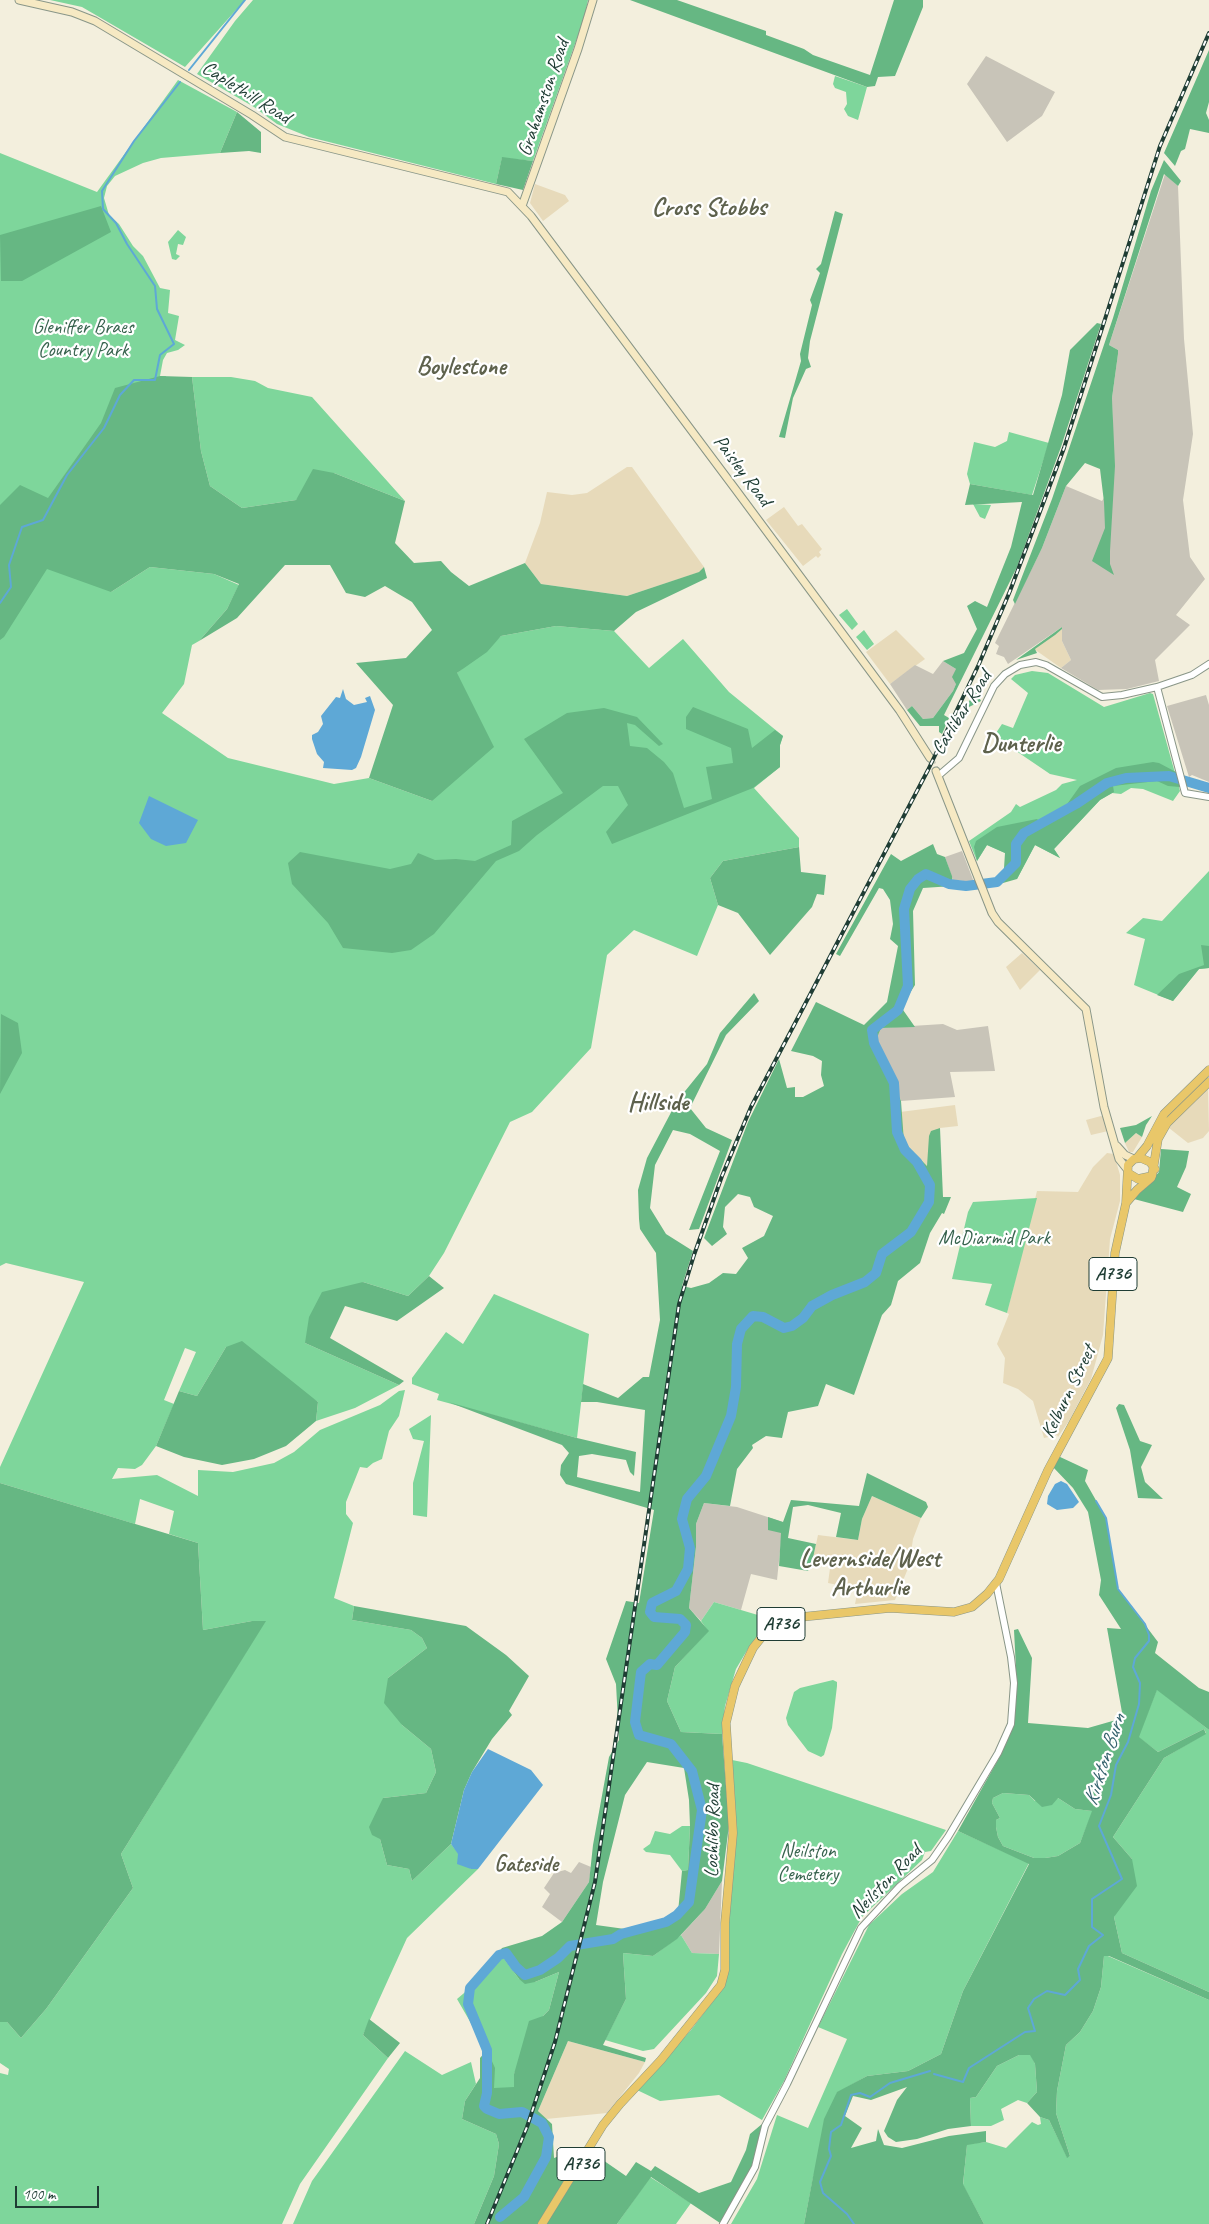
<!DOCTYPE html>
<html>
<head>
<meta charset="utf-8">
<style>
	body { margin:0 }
	#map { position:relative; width:1209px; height:2224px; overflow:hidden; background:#f3efdd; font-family:Caveat,sans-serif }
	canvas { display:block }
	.scale { position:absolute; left:15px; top:2186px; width:84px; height:22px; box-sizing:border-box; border:2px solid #1f3d34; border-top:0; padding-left:6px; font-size:15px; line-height:18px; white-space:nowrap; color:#1f3d34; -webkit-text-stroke:4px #fff; paint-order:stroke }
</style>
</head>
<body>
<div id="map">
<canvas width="1209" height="2224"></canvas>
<div class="scale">100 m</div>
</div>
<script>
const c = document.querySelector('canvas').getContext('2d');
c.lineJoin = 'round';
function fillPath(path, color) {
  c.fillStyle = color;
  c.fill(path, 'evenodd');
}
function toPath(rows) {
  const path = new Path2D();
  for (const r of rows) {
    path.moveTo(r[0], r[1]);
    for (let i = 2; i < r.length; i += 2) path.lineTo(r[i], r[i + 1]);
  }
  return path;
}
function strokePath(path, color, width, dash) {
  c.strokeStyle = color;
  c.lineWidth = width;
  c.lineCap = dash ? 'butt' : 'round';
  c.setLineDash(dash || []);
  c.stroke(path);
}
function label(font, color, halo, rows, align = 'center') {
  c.font = font + ' Caveat,sans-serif';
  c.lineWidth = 4.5;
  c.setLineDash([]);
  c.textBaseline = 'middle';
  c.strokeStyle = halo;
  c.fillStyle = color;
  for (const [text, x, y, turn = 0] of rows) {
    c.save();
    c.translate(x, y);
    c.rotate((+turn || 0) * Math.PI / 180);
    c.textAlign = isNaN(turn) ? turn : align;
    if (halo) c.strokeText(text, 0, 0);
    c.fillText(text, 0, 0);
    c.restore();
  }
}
const built = toPath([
	[535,184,565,195,569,201,543,221,530,203],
	[627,467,632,467,704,567,700,572,627,596,541,584,525,563,540,523,547,492,572,495,587,493],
	[784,507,798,526,802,524,822,549,819,552,821,555,818,558,816,556,803,566,766,520],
	[1062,629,1062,641,1071,660,1061,668,1034,649],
	[896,630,925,659,890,684,866,652],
	[1022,953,1040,970,1020,990,1006,967],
	[1208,1089,1209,1131,1203,1138,1188,1143,1169,1128,1174,1120],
	[955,1105,958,1126,940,1128,927,1166,904,1142,900,1112],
	[1101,1116,1104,1117,1108,1131,1091,1135,1086,1120],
	[1136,1133,1142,1137,1133,1152,1129,1152,1125,1143],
	[1107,1153,1114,1154,1120,1175,1120,1201,1110,1239,1103,1335,1091,1379,1069,1421,1058,1437,1057,1435,1044,1438,1033,1401,1018,1389,1003,1383,1005,1358,997,1344,1009,1314,1007,1313,1037,1191,1078,1192,1093,1167],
	[872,1496,921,1518,913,1539,909,1566,895,1600,855,1604,858,1589,828,1583,831,1561,813,1558,818,1535,858,1540,862,1519],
	[568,2041,645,2062,639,2073,607,2113,546,2119,538,2111]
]);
const industrial = toPath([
	[986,56,1055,92,1042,116,1007,142,967,84],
	[1165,174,1178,186,1184,339,1193,434,1183,500,1190,557,1205,579,1176,615,1190,625,1155,660,1159,681,1127,689,1098,690,1061,668,1071,660,1062,641,1062,627,1008,664,1004,657,996,654,999,646,995,643,1042,548,1066,486,1102,501,1114,482,1112,398,1118,354,1118,350,1109,345],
	[943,661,956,669,956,684,953,691,933,718,923,719,912,706,907,710,890,684,915,665,933,674],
	[1206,695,1209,705,1209,782,1192,775,1189,777,1167,706],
	[962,851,974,882,953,880,945,857],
	[943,1024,957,1030,988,1026,995,1071,950,1072,955,1097,901,1101,876,1040,880,1028],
	[704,1503,737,1507,783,1522,777,1580,751,1574,741,1610,714,1602,701,1621,689,1608,696,1547,696,1524],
	[579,1862,591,1867,589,1882,562,1922,542,1907,550,1894,544,1888,554,1873,565,1870,571,1873],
	[722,1881,719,1954,692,1953,681,1935,705,1909]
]);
const green = toPath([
	[50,0,245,0,185,67,82,7],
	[253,0,588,0,585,16,533,161,502,158,496,184,309,137,277,124,254,107,197,74,235,21],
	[835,76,867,87,858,120,848,116,844,109,847,104,846,92,835,88,833,84],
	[178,80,237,112,220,153,161,158,143,163,115,176,107,186,104,198,109,215,119,224,133,246,143,256,160,288,170,290,168,313,179,316,175,340,185,345,178,350,167,353,163,360,160,376,166,376,111,592,150,567,214,574,239,585,227,609,199,641,192,645,184,684,162,713,228,758,334,784,369,778,432,801,457,673,501,636,556,626,614,631,649,668,683,639,729,692,783,736,780,745,780,767,754,788,799,838,799,847,723,861,710,878,718,905,697,956,634,930,607,955,591,1048,532,1112,510,1122,444,1253,429,1276,408,1296,363,1282,305,1343,399,1385,355,1408,316,1421,318,1402,226,1347,197,1396,179,1391,196,1352,185,1348,164,1400,174,1404,156,1446,142,1465,135,1469,118,1468,112,1479,157,1475,198,1496,198,1470,233,1472,274,1463,294,1452,320,1430,380,1405,399,1391,405,1390,399,1416,389,1431,382,1459,373,1463,367,1468,360,1467,346,1502,346,1514,353,1523,334,1598,354,1606,352,1620,411,1630,422,1638,427,1648,388,1678,402,1725,431,1749,436,1772,426,1793,383,1798,380,1839,387,1865,409,1869,412,1881,451,1844,471,1869,478,1869,407,1938,363,2035,388,2058,300,2184,282,2224,0,2224,0,2073,8,2075,9,2069,0,2063,0,2022,7,2022,21,2038,46,2009,133,1888,121,1854,265,1621,252,1621,203,1630,198,1543,169,1534,174,1511,140,1499,135,1524,0,1483,0,1467,84,1282,6,1263,0,1266,0,153,97,192],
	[178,230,186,237,183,245,178,244,176,254,180,256,176,260,172,259,168,242],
	[192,377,231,377,255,381,268,388,312,397,405,501,334,473,296,500,242,508,210,486,201,451],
	[1009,432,1049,443,1032,495,970,484,967,474,974,442,995,447,1007,441],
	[973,504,991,505,985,519,980,517],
	[847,609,858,624,852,630,839,615],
	[864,630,874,644,867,650,856,637],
	[1032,671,1048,673,1104,707,1150,693,1153,694,1180,791,1173,801,1143,789,1131,788,1121,794,1112,793,1100,800,1054,849,1060,858,1035,845,1017,879,1005,853,987,845,977,861,969,841,1011,812,1016,804,1020,807,1056,790,1062,784,1077,780,1050,774,994,736,1002,724,1013,728,1028,693,1011,679,1015,675],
	[1209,871,1209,968,1199,969,1173,1001,1134,985,1145,939,1126,933,1143,918,1162,921],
	[1037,1198,1007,1313,985,1305,992,1284,952,1279,968,1212,973,1202],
	[494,1294,589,1334,577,1438,437,1400,439,1394,412,1384,412,1378,446,1332,463,1344],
	[431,1415,427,1517,413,1515,413,1483,424,1441,413,1439,409,1429],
	[714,1602,778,1621,766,1627,759,1634,749,1647,736,1669,725,1706,722,1734,681,1732,667,1701,675,1667,708,1631,701,1621],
	[833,1680,837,1682,837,1686,832,1728,824,1755,821,1757,808,1751,788,1725,786,1718,794,1692,800,1688],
	[1157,1689,1209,1730,1209,1992,1122,1953,1114,1917,1132,1859,1113,1837,1164,1758,1206,1733,1204,1729,1158,1752,1138,1737],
	[732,1760,747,1763,946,1830,931,1851,925,1852,922,1860,862,1917,842,1954,784,2081,762,2120,719,2095,660,2101,637,2090,691,2030,723,1988,727,1967],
	[1003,1793,1029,1795,1035,1801,1058,1798,1075,1809,1093,1811,1080,1843,1058,1856,1045,1858,1034,1858,1003,1846,998,1837,996,1827,996,1820,1000,1818,992,1803,993,1798],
	[682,1826,690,1826,688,1870,682,1871,670,1855,646,1852,643,1849,650,1844,655,1831,670,1834],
	[958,1831,1029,1863,963,1991,941,2054,908,2071,867,2076,837,2093,813,2178,804,2224,731,2224,757,2179,777,2115,808,2128,847,2039,818,2027,869,1925,902,1894,933,1872],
	[681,1935,692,1953,719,1954,717,1976,706,1993,654,2049,643,2051,605,2040,626,1999,623,1953,653,1956],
	[499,1952,519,1979,535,1982,559,1972,549,2010,543,2016,514,2074,515,2088,494,2089,487,2051,457,1999,470,1988],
	[1104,1956,1108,1956,1209,2000,1209,2224,984,2224,963,2185,967,2144,986,2142,1006,2148,1032,2122,1038,2125,1041,2124,1040,2117,1049,2120,1067,2157,1070,2156,1056,2113,1057,2091,1066,2045,1080,2032,1093,2011,1101,1987],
	[405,2051,442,2075,471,2062,476,2084,465,2101,462,2119,496,2134,499,2144,494,2176,474,2224,293,2224,312,2181],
	[1019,2055,1031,2055,1035,2064,1037,2092,1027,2103,1018,2100,1001,2109,1004,2120,991,2126,971,2126,970,2098,976,2097,997,2066],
	[650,2177,691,2203,676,2224,617,2224]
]);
const forest = toPath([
	[630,0,677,0,766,31,766,35,804,49,813,55,870,75,894,0,923,0,923,7,895,76,878,77,875,86,867,87],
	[1209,50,1209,102,1206,113,1209,120,1209,133,1190,129,1185,149,1181,151,1175,166,1164,153],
	[237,112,261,132,261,153,249,151,220,153],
	[502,157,533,161,523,190,496,184],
	[1164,160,1181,181,1178,186,1164,174,1109,345,1118,350,1118,354,1112,398,1115,466,1110,551,1110,564,1114,575,1092,561,1105,528,1104,502,1100,469,1085,463,1066,486,1042,548,1015,604,1013,600,1052,499,1113,318,1151,191],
	[101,206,111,232,22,281,1,281,0,235],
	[835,211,843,214,810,341,808,358,811,367,806,369,793,398,785,438,779,437,801,361,800,354,812,305,810,300,820,273,816,269,821,264],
	[1097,323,1101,324,1061,447,1017,567,944,715,949,718,942,734,939,732,939,726,920,726,907,710,912,706,923,719,933,718,953,691,956,684,952,677,956,669,943,661,964,653,977,629,967,606,975,601,987,607,1011,547,1022,502,965,505,970,484,1033,495,1062,395,1070,350],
	[160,376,192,377,201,451,210,486,242,508,296,500,313,469,334,473,405,501,395,543,414,563,441,561,451,572,469,586,525,563,541,584,627,596,699,572,704,567,707,578,636,612,614,631,556,626,501,636,487,652,457,673,494,747,432,801,369,778,393,705,356,663,406,658,432,630,412,602,385,586,365,597,346,593,330,565,285,565,237,618,199,641,227,609,239,584,214,574,150,567,111,592,47,569,4,637,0,640,0,505,20,485,48,498,101,423,115,388],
	[1062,627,1062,629,1055,635,1035,649,1037,653,1016,660],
	[975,689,981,701,969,707,955,731],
	[693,707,748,729,752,748,775,730,783,736,780,745,780,767,753,788,612,844,606,832,628,805,618,786,603,786,537,835,519,851,496,861,434,934,411,950,392,953,343,948,328,923,292,884,288,863,300,852,390,869,411,864,418,853,435,860,456,859,475,861,511,845,512,821,563,793,524,739,567,713,604,708,637,717,663,744,659,746,635,725,627,723,630,746,647,748,664,762,673,773,684,808,712,799,706,767,733,763,731,748,686,729,686,717],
	[1153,762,1159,763,1176,772,1180,787,1168,786,1157,781,1113,786,1114,792,1100,800,1054,849,1060,858,1035,845,1017,879,1003,883,1005,853,987,845,977,861,974,847,976,841,997,827,1037,819,1042,824,1060,814,1080,786,1116,768],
	[933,844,937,854,945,857,952,876,953,886,923,888,913,911,915,985,901,1007,915,1027,881,1028,876,1040,901,1101,904,1142,927,1166,929,1136,931,1131,940,1128,943,1197,951,1197,944,1214,942,1213,930,1233,920,1263,898,1281,891,1305,882,1315,854,1395,826,1384,818,1406,788,1412,782,1438,766,1436,752,1445,753,1448,737,1469,730,1506,704,1503,696,1524,696,1547,689,1608,709,1631,675,1667,667,1701,681,1732,722,1734,729,1825,722,1881,705,1909,677,1939,653,1956,623,1953,626,1999,603,2045,646,2058,645,2062,568,2041,538,2111,552,2124,554,2158,584,2147,626,2176,636,2162,651,2171,655,2166,699,2193,731,2182,746,2150,750,2134,762,2124,752,2166,720,2223,651,2177,617,2224,474,2224,494,2176,499,2144,496,2134,462,2119,465,2101,480,2078,480,2058,487,2050,495,2068,494,2088,514,2087,514,2074,529,2021,543,2016,549,2010,559,1972,535,1982,525,1984,519,1979,499,1952,502,1948,542,1936,562,1922,589,1882,593,1845,609,1757,619,1740,616,1684,606,1659,626,1601,639,1603,654,1510,566,1484,560,1475,561,1465,569,1453,562,1445,448,1402,577,1438,636,1452,634,1476,630,1472,626,1460,592,1454,579,1456,577,1477,640,1492,645,1410,597,1402,581,1402,583,1384,618,1398,643,1377,649,1377,660,1320,656,1253,640,1229,639,1219,638,1190,647,1158,677,1101,707,1064,720,1033,754,993,759,1001,726,1035,690,1108,706,1128,732,1140,699,1229,689,1230,720,1151,690,1134,673,1130,655,1165,650,1208,666,1234,693,1251,682,1286,691,1288,709,1283,723,1273,736,1274,748,1258,742,1248,764,1236,773,1216,754,1207,750,1197,738,1194,725,1207,723,1227,727,1234,712,1246,704,1238,748,1122,779,1059,787,1088,795,1087,795,1097,803,1097,824,1086,821,1075,822,1061,813,1056,791,1051,816,1002,864,1025,887,1002,898,946,890,939,893,924,890,900,883,889,879,888,840,956,836,954,891,854,901,861],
	[647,1762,684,1768,689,1800,690,1826,688,1870,682,1871,678,1912,665,1920,625,1929,596,1925,603,1882,625,1795],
	[799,847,801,872,826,875,824,895,817,894,812,907,770,955,738,913,718,905,710,878,723,861],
	[1201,945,1209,946,1209,968,1199,969,1173,1001,1157,995,1179,974,1204,965],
	[1,1014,18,1023,22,1053,0,1094],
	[1152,1116,1146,1125,1142,1137,1136,1133,1125,1143,1120,1128,1136,1125],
	[1161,1149,1189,1151,1186,1167,1177,1187,1191,1194,1183,1212,1134,1199,1159,1172],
	[429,1276,444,1288,397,1321,345,1306,330,1338,404,1381,399,1385,305,1343,309,1317,322,1292,363,1282,408,1296],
	[242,1341,318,1402,316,1421,286,1446,254,1459,222,1465,184,1457,156,1446,179,1391,197,1396,226,1347],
	[1119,1404,1124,1405,1140,1441,1152,1445,1141,1467,1145,1482,1163,1499,1138,1498,1130,1450,1116,1408],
	[1058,1456,1088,1470,1085,1481,1106,1518,1118,1589,1158,1642,1155,1653,1199,1688,1209,1692,1209,1730,1157,1690,1139,1737,1158,1752,1204,1729,1206,1734,1164,1758,1113,1837,1132,1859,1137,1886,1114,1917,1122,1953,1209,1992,1209,2000,1109,1956,1104,1956,1101,1987,1093,2011,1080,2032,1066,2045,1057,2091,1056,2113,1070,2156,1067,2158,1049,2120,1040,2117,1027,2103,1037,2092,1035,2064,1030,2055,1019,2055,997,2066,976,2097,970,2098,971,2126,948,2129,917,2139,896,2142,888,2137,884,2131,897,2100,907,2087,871,2100,853,2096,845,2116,862,2128,851,2148,876,2141,878,2129,884,2145,902,2148,949,2136,986,2131,986,2142,967,2145,963,2184,984,2224,804,2224,824,2119,837,2092,867,2076,908,2071,941,2054,963,1991,1029,1864,958,1831,999,1758,1013,1727,1016,1669,1014,1630,1018,1629,1032,1658,1028,1723,1088,1728,1123,1718,1107,1628,1121,1629,1099,1595,1101,1580,1088,1512,1073,1488,1053,1467],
	[1003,1793,1029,1795,1042,1807,1052,1805,1058,1798,1075,1809,1092,1811,1080,1843,1058,1856,1045,1858,1034,1858,1003,1846,998,1837,996,1827,996,1820,1000,1818,992,1803,993,1798],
	[867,1473,926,1502,928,1507,921,1518,872,1496,862,1519,858,1540,836,1537,841,1513,808,1505,793,1507,788,1538,816,1544,813,1558,808,1571,779,1566,781,1533,768,1530,768,1517,783,1522,791,1500,859,1506],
	[0,1483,198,1543,203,1630,252,1621,266,1621,121,1854,133,1888,46,2009,21,2038,7,2022,0,2022],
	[354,1606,466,1626,506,1655,529,1676,509,1711,512,1715,492,1739,472,1772,464,1790,451,1844,412,1881,409,1869,387,1865,380,1839,372,1835,369,1827,383,1798,426,1793,436,1772,431,1749,402,1725,384,1703,388,1678,427,1648,422,1638,411,1630,352,1620],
	[369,2019,400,2043,388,2058,363,2035]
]);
const water = toPath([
	[343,689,346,699,354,705,367,702,365,698,370,696,375,710,361,757,356,768,352,770,323,768,324,762,317,754,312,739,312,735,318,732,323,724,321,716,336,697,340,698],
	[149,796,198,820,186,843,166,846,151,839,139,823],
	[1061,1481,1067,1484,1079,1502,1073,1508,1057,1510,1047,1504,1048,1496,1055,1484],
	[488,1749,531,1770,543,1785,478,1869,471,1869,457,1864,458,1854,451,1844,464,1790,472,1772]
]);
const stream = toPath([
	[189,70,245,0],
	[0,603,11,587,9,565,22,527,43,520,67,475,104,428,120,395,134,380,155,380,160,355,174,344,157,309,155,286,127,244,116,223,103,209,102,191,134,141,180,82],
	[934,2074,963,2082,969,2068,1025,2032,1035,2031,1028,2008,1034,1999,1047,1991,1065,1995,1080,1980,1078,1969,1089,1946,1103,1935,1092,1927,1092,1899,1122,1879,1099,1826,1111,1795,1116,1765,1128,1742,1139,1704,1140,1683,1133,1667,1135,1658,1149,1641,1149,1635,1145,1624,1118,1589,1106,1518,1096,1501],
	[854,2224,847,2214,823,2193,820,2182,831,2156,829,2149,831,2132,841,2125,851,2095,860,2093,870,2097,890,2083,930,2071]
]);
const river = toPath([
	[500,2217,524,2197,546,2157,549,2137,542,2123,522,2112,499,2114,487,2109,484,2106,487,2093,487,2050,468,2004,470,1988,499,1955,506,1953,516,1967,525,1975,540,1970,558,1958,570,1946,613,1939,621,1934,666,1922,677,1915,689,1902,702,1810,692,1771,671,1744,639,1735,635,1722,641,1672,650,1664,657,1665,685,1632,686,1625,680,1619,654,1617,650,1612,652,1603,676,1591,688,1569,690,1548,682,1519,687,1499,706,1476,731,1416,736,1387,737,1344,741,1329,753,1316,763,1317,784,1328,792,1326,803,1318,812,1306,832,1295,865,1282,876,1273,882,1254,911,1232,929,1202,930,1185,917,1162,905,1150,897,1132,894,1083,874,1043,872,1030,898,1010,908,986,904,909,910,889,918,879,926,874,949,884,966,886,997,882,1016,863,1016,844,1024,833,1076,804,1107,783,1126,778,1169,776,1209,788]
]);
const secondaryTunnel = toPath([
	[930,758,936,771]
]);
const tertiary = toPath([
	[1157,687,1185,793,1209,797],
	[938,776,959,758,994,686,1005,674,1020,665,1036,662,1046,665,1102,697,1122,695,1157,687,1192,675,1209,664],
	[723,2224,755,2167,765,2126,787,2084,861,1928,900,1886,932,1860,948,1837,998,1753,1011,1724,1014,1683,1011,1657,996,1583]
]);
const secondary = toPath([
	[19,0,72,12,95,21,252,115,285,137,508,192,531,216,736,490,900,711,930,758],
	[522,206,578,49,593,0],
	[936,771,992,913,998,922,1086,1009,1104,1107,1119,1159,1127,1169],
	[1117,1146,1125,1155,1134,1159]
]);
const primary = toPath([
	[1137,1158,1147,1146,1164,1114,1209,1070],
	[1128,1173,1138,1179,1152,1176,1158,1139,1167,1123,1209,1082],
	[1126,1203,1137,1190,1151,1178],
	[542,2224,603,2125,620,2104,661,2060,721,1985,725,1970,725,1923,733,1833,726,1723,735,1686,753,1648,761,1638,776,1626,801,1617,890,1608,954,1612,972,1607,987,1594,999,1579,1048,1470,1108,1358,1115,1253,1126,1203,1128,1165,1134,1159,1141,1158,1150,1162,1155,1169]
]);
const rail = toPath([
	[487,2224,527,2127,555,2042,595,1882,679,1304,694,1255,722,1176,751,1107,928,770,979,664,1010,591,1064,448,1160,146,1209,33]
]);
const shields = [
	[1113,1274,48],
	[781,1624,48],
	[581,2164,48]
];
const shieldNames = [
	["A736",1113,1274],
	["A736",781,1624],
	["A736",581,2164]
];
const streetNames = [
	["Caplethill Road",246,93,32],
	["Grahamston Road",544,98,-71],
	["Paisley Road",742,471,53],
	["Carlibar Road",962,713,-58],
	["Kelburn Street",1069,1392,-64],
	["Lochlibo Road",713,1831,-89],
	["Neilston Road",886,1882,-46]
];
const parkNames = [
	["Gleniffer Braes",83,328],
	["Country Park",83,351],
	["McDiarmid Park",994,1239],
	["Neilston",808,1852],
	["Cemetery",808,1875]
];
const waterNames = [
	["Kirkton Burn",1105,1760,-72]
];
const quarterNames = [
	["Gateside",526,1865]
];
const districtNames = [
	["Cross Stobbs",709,208],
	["Boylestone",461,367],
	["Dunterlie",1021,744],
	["Hillside",658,1103],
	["Levernside/West",870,1559],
	["Arthurlie",870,1588]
];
fillPath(built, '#e7daba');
fillPath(industrial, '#c8c4b8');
fillPath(green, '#7ed69b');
fillPath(forest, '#66b783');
fillPath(water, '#5ea8d6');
strokePath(stream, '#5ea8d6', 2);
strokePath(river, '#5ea8d6', 10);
strokePath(secondaryTunnel, '#c9cbbb', 7, [7, 3.5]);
strokePath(tertiary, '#899688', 8);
strokePath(secondary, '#899688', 9);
strokePath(primary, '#899688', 9);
strokePath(tertiary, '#fff', 6);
strokePath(secondary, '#f6e9c3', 7);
strokePath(primary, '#e9c769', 8);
strokePath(rail, '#1f3d34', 4);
strokePath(rail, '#fff', 2, [5.5]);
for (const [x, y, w] of shields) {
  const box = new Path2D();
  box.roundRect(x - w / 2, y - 16.5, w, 33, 4);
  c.fillStyle = '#fff';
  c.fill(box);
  strokePath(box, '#1f3d34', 1);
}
label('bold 19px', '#1f3d34', null, shieldNames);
label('20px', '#1f3d34', '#fff', streetNames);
label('20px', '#37634e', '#fff', parkNames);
label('italic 21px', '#35626d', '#fff', waterNames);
label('bold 22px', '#5e624d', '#fff', quarterNames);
label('bold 25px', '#5e624d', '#fff', districtNames);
</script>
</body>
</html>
